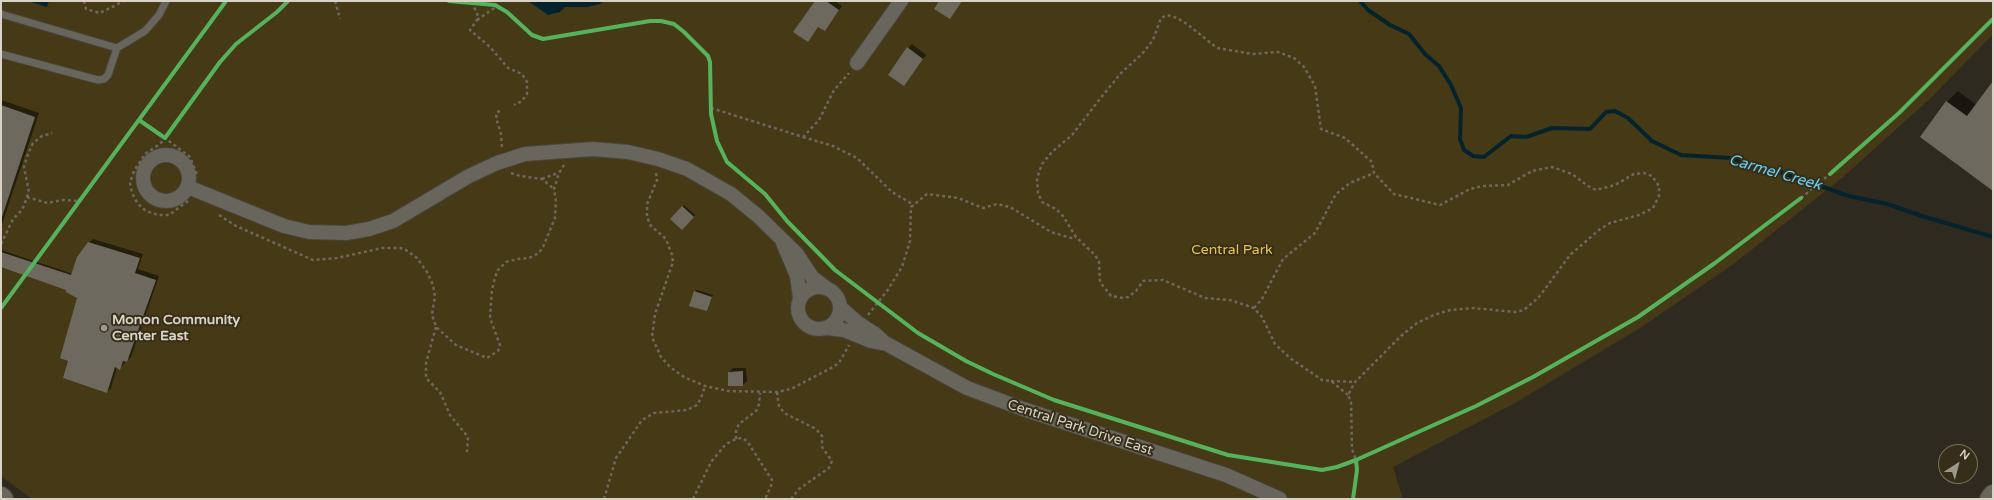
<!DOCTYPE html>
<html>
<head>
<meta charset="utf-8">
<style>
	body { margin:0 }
	#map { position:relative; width:1994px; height:500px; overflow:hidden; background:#2f2a1f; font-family:"Varela Round",sans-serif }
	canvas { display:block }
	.frame { position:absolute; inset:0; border:2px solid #d8d3c6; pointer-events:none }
	.north { position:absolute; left:1938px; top:444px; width:40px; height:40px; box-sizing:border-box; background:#362e18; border:1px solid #77705e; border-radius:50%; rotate:36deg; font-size:11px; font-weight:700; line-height:16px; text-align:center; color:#d8d3c6 }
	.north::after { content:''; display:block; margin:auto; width:14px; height:18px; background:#9d988c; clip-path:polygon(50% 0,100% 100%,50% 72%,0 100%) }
</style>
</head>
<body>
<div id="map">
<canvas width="1994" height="500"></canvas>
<div class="frame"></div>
<div class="north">N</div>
</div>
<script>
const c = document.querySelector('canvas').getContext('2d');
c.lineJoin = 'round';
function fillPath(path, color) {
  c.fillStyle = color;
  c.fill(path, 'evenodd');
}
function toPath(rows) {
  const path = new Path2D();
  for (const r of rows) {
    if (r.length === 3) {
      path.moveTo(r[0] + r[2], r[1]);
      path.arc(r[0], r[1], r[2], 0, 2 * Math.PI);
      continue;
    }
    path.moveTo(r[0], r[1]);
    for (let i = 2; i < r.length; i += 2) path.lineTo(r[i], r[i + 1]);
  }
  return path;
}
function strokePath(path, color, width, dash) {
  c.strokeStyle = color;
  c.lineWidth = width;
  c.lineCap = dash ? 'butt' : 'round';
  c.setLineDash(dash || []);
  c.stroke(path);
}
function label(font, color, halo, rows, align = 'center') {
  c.font = font + ' "Varela Round",sans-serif';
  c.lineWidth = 4;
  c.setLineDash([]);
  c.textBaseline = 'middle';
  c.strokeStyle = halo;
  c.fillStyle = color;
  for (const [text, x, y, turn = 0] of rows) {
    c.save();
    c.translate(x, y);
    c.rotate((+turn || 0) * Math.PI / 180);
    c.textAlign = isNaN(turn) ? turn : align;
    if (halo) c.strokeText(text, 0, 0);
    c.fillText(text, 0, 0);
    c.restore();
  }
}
const green = toPath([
	[1,1,1993,1,1993,34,1932,97,1843,177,1735,263,1640,328,1515,403,1393,467,1403,499,32,499,1,476]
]);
const water = toPath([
	[28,1,49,1,47,7],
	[528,1,604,1,600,4,587,7,565,7,560,12,548,15]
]);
const shadow = toPath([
	[816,1,835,1,842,6,828,26,825,30,819,26,808,40],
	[912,44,926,55,904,85,908,48],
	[1993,83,1993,190,1947,102,1958,91,1977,105],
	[1,100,39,113,1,227],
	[684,205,695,215,682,229,671,219],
	[93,239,143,254,138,269,159,276,131,357,120,368,117,367,111,388,107,392,70,360,79,297,69,286,1,266,1,250,73,274,89,243],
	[697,290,713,295,707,310,695,291],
	[733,368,746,368,747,381,743,385,729,385,729,372]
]);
const stream = toPath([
	[1360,1,1368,10,1390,25,1409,34,1425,54,1439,66,1451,85,1461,108,1460,139,1464,150,1473,156,1484,157,1511,136,1526,137,1552,128,1590,129,1606,112,1615,111,1628,118,1652,141,1681,155,1730,158,1780,172,1849,196,1887,204,1922,216,1993,237]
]);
const building = toPath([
	[815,1,826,1,839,10,825,31,818,27,808,42,793,32],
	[939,1,962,1,950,19,934,9],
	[907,47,923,59,904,86,888,75],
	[1993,81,1993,191,1920,137,1946,101,1967,116],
	[1,105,35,117,1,220],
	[682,206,694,217,682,230,670,219],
	[88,242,140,258,135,273,156,280,127,362,123,361,120,370,115,367,107,393,63,378,68,361,60,358,77,298,66,292,66,290,1,267,1,252,71,275,77,257],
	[694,291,712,297,707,311,689,306],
	[743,371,743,386,728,386,728,372]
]);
const path = toPath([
	[84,1,86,9,100,13,124,1],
	[335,1,340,19],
	[472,2,478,16,477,20,470,30,490,47,508,68,522,74,527,82,527,94,522,101,514,105],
	[477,20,497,6],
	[711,108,803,137,819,120,834,90,849,73],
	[500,111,497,112,496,118,501,134,502,149],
	[803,137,833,146,857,158,892,192,914,205],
	[511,173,520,176,542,179,554,189],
	[656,173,657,180,647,204,647,217,651,226,666,239,672,255,673,262,655,314,652,337,661,357,670,367,684,377,705,386,728,391,777,392,791,389,833,367,839,363,849,345],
	[542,179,558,173],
	[27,197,47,203,63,200,80,201],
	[1801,198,1830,174],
	[188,201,169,215,158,215,146,211,138,204,132,193,130,183,134,171,145,154,160,144,165,138,190,157,198,177],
	[219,215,236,226,313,260,337,258,382,248,400,248,406,250,417,258,427,272,433,285,435,297,432,314,436,327,456,345,487,358,498,351,500,345,490,318,492,289,497,271,506,262,518,259,529,258,539,253,543,247,555,218,556,201,554,189,559,173,564,165],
	[1,244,13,219,22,210,27,197,29,192,24,167,28,154,33,143,42,136,52,133],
	[1254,308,1262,299,1283,259,1315,233,1336,194,1350,183,1374,173],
	[868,315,887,291,902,267,910,241,911,207,927,194,958,198,983,208,997,204,1010,207,1051,232,1071,238,1076,237],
	[436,327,426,363,426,378,440,392,450,415,468,437,467,452],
	[1331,381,1355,382],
	[777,392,779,407,786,414,816,429,822,436,822,447,832,461,829,468,799,489,791,499],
	[1348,395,1331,381,1322,380,1290,358,1275,344,1262,317,1254,308,1230,300,1205,298,1163,280,1143,281,1136,291,1128,297,1123,298,1111,296,1100,282,1099,261,1094,254,1076,237,1063,216,1056,209,1042,202,1038,193,1037,178,1042,164,1052,152,1072,135,1103,95,1122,72,1142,54,1153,40,1161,18,1167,15,1177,18,1187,24,1217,48,1253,54,1278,52,1294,58,1304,67,1315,86,1321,129,1345,138,1372,162,1374,173,1394,194,1440,205,1470,189,1483,186,1508,185,1532,171,1552,167,1572,174,1588,186,1596,190,1615,185,1634,174,1644,173,1652,176,1659,186,1659,196,1653,208,1639,215,1610,223,1599,230,1570,255,1539,297,1524,310,1515,312,1473,308,1450,310,1434,315,1417,323,1401,336,1355,382,1348,395,1351,402,1352,449,1356,460],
	[736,439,736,431,739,424,756,411,759,404,760,393],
	[604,499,616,458,642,420,654,413,687,410,697,405,701,398,705,386],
	[693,499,711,462,726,444,736,439,742,438,747,441,772,480,771,486,765,499]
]);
const service = toPath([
	[1,14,117,48,145,31,159,15,166,1],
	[1,54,98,80,104,79,108,75,117,48]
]);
const minor = toPath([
	[857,63,901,1],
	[166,178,23],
	[188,187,284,226,309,232,346,233,369,229,393,221,469,176,497,163,525,154,593,149,628,152,658,159,687,169,731,194,758,216,797,254,812,277,825,287],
	[783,243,797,276,800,298],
	[819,308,21],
	[841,308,858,323,875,334,885,343,967,388,1023,409,1226,475,1280,499],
	[827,328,844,330,871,341,881,343]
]);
const secondary = toPath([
	[1,497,3,499],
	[1990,499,1993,495]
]);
const cycleway = toPath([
	[449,1,495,5,507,12,532,35,543,39,650,21,661,21,674,24,684,32,708,56,710,62,711,114,717,141,727,162,765,194,787,221,835,270,918,333,966,361,993,374,1054,400,1228,455,1322,470,1337,467,1356,460],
	[139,120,165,138,220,62,236,44,277,12,288,1],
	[1830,174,1899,113,1993,19],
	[1,308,226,1],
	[1353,499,1357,470,1356,460,1476,406,1533,377,1638,317,1715,263,1801,198]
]);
const markers = [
	[104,328,4,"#9d988c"]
];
const parkNames = [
	["Central Park",1232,250]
];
const poiNames = [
	["Monon Community",112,320],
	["Center East",112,336]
];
const streetNames = [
	["Central Park Drive East",1080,428,18]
];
const waterNames = [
	["Carmel Creek",1775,173,16]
];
fillPath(green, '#453a15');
fillPath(water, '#05232c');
fillPath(shadow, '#0007');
strokePath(stream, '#05232c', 4);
fillPath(building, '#6e695f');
strokePath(service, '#48453b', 9);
strokePath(minor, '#48453b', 16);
strokePath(secondary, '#48453b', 22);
strokePath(path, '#6b6860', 2.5, [3, 3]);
strokePath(service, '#68655c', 7);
strokePath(minor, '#68655c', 14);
strokePath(secondary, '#6a665a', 20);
strokePath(cycleway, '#56b35d', 4);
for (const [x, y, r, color] of markers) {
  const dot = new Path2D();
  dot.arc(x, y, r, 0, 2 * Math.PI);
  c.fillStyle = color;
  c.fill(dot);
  strokePath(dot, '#362e18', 1.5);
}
label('14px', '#e9c352', '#362e18', parkNames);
label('bold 14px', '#d8d3c6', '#362e18', poiNames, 'left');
label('14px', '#d8d3c6', '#362e18', streetNames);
label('italic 15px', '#67d0f5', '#362e18', waterNames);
</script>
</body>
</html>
